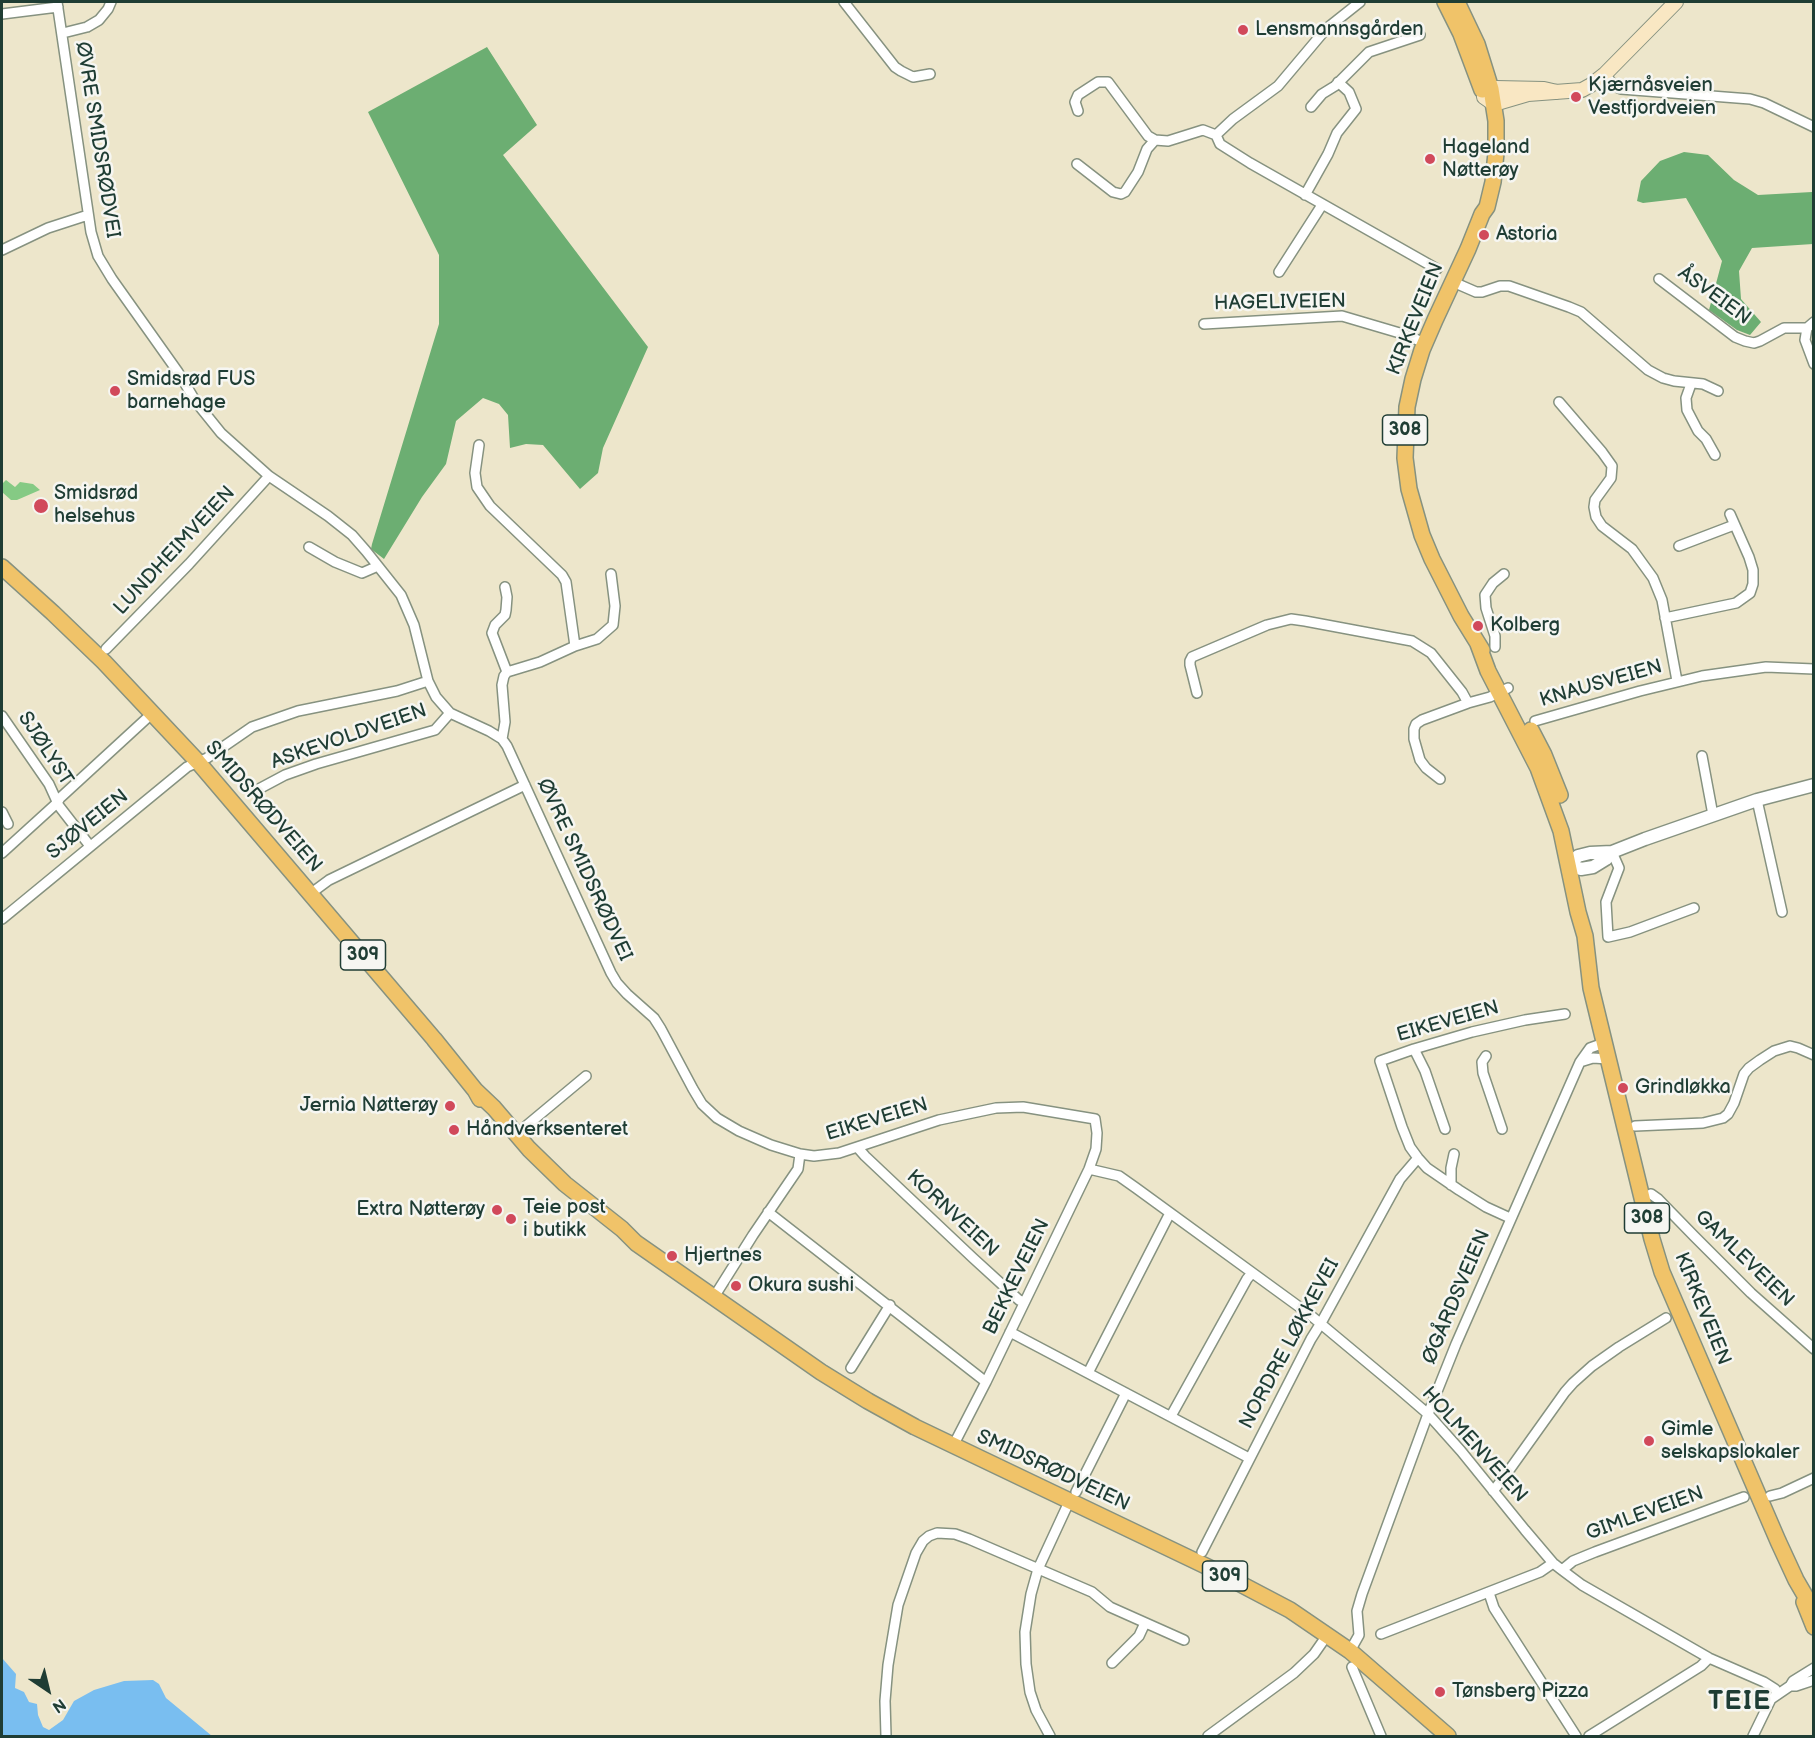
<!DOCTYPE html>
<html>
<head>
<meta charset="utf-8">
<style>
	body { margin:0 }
	#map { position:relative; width:1815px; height:1738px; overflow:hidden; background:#ede6cb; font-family:"Balsamiq Sans",sans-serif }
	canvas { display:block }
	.frame { position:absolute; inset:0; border:3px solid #1f3d34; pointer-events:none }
	.north { position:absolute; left:18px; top:1660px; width:60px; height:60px; -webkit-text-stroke:4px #f6f6f2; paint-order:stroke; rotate:145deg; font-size:16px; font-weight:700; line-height:24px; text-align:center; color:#1f3d34 }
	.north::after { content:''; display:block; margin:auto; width:21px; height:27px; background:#1f3d34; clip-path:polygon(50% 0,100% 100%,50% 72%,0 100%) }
</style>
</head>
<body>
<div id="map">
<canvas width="1815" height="1738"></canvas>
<div class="frame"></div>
<div class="north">N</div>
</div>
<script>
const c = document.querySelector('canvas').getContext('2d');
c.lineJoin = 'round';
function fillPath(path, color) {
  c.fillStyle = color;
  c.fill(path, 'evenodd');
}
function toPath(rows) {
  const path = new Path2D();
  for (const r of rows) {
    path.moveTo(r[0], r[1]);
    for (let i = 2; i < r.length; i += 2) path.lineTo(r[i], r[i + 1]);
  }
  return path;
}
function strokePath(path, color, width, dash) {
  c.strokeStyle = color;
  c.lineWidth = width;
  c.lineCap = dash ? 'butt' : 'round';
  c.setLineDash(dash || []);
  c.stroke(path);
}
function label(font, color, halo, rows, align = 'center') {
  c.font = font + ' "Balsamiq Sans",sans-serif';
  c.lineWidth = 5;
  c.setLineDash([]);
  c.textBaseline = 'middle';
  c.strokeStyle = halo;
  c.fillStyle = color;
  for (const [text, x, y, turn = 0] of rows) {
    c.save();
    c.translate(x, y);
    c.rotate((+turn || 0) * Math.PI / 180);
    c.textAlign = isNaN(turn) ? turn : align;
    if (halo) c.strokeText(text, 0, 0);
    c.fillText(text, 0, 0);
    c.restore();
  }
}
const green = toPath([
	[6,480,15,487,20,482,33,484,40,490,17,500,11,500,2,492,2,484]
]);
const forest = toPath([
	[487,47,537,125,503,155,648,347,603,448,598,473,580,489,543,445,526,444,510,448,508,415,499,404,483,398,456,421,446,464,422,497,384,559,371,549,372,544,439,324,439,255,368,112],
	[1684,152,1708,155,1734,180,1758,195,1812,192,1813,193,1813,244,1752,248,1739,271,1741,299,1761,322,1750,335,1737,330,1709,310,1722,261,1686,198,1643,203,1637,201,1641,181,1660,161]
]);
const water = toPath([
	[2,1658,16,1674,15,1688,24,1692,29,1702,37,1704,38,1715,43,1727,49,1730,63,1720,74,1701,94,1690,124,1681,153,1680,159,1684,166,1698,212,1736,2,1736]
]);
const minor = toPath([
	[57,2,91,232,98,256,112,279,178,372,196,402,221,433,269,476,328,516,352,535,366,551,401,595,414,625,428,681,436,697,450,713,489,731,502,739,507,746,611,973,617,983,627,994,654,1018,661,1029,693,1089,702,1104,717,1118,739,1131,771,1145,800,1154],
	[844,2,895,67,901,71,913,77,930,74],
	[2,14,58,7],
	[63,33,87,27,99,20,108,9,111,2],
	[1605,74,1614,86,1621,89,1750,99,1764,103,1814,127],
	[1311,107,1322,94,1335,86,1369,52,1420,35],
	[1078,111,1075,102,1078,95,1098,82,1108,82,1148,136,1155,140],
	[1216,135,1220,144,1250,163,1437,269],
	[1077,164,1113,192,1121,194,1125,192,1138,172,1147,149,1155,140,1168,141,1203,130,1216,135,1233,119,1278,86,1326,29,1360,2],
	[1305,195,1328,154,1337,133,1356,109,1349,92,1338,82],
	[2,250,48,228,88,215],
	[1279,272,1322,205],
	[1659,279,1735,337,1745,341,1754,343,1760,341,1784,328,1807,328,1814,322],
	[1453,282,1476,292,1482,292,1500,286,1509,286,1569,307,1581,312,1648,370,1663,378,1674,381,1703,384,1718,391],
	[1204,324,1342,316,1403,334,1425,343],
	[1807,328,1805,340,1814,364],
	[1691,384,1686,398,1687,410,1698,431,1706,439,1715,455],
	[1559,402,1602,452,1612,466,1611,478,1595,500,1594,507,1596,517,1602,526,1632,549,1653,578,1662,600,1677,681],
	[479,445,475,473,477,487,490,506,562,575,566,582,575,646,540,662,507,672,504,676,502,685,505,722,502,739],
	[1679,546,1734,525],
	[309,547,335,562,362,573,378,566],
	[505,587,507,597,506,610,505,615,495,625,492,633,507,672],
	[1665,618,1736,603,1750,593,1753,584,1753,570,1749,557,1730,514],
	[575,646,597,639,613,625,615,606,611,574],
	[1495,647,1495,636,1486,608,1485,595,1493,583,1504,574],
	[106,649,189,564,269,476],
	[1197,693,1190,665,1190,661,1192,657,1267,625,1291,619,1305,621,1412,641,1431,653,1462,692,1468,703,1490,697,1508,688],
	[2,716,49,784,59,806,90,846],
	[1535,721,1640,691,1702,676,1766,667,1814,669],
	[1702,756,1713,815],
	[1440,779,1426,768,1420,760,1414,739,1414,729,1416,724,1422,720,1468,703],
	[255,791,285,775,316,764,435,730,450,713],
	[1757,800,1782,912],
	[2,812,8,824],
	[1612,852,1619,868,1606,902,1608,937,1630,932,1694,908],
	[2,853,57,803,60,798,146,719],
	[310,894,329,880,525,785],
	[2,919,187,767,207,758,252,727,298,711,397,691,428,681],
	[1414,1049,1425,1071,1445,1129],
	[1486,1056,1482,1062,1483,1073,1502,1129],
	[1580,1062,1593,1058,1608,1059],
	[526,1126,586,1076],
	[1635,1126,1703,1123,1723,1118,1728,1114,1734,1103,1744,1074,1749,1068,1760,1060,1774,1051,1790,1046,1798,1048,1814,1055],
	[858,1148,865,1156,973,1258,1019,1300,1024,1302],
	[1089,1169,1119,1176,1136,1188,1309,1314,1399,1389,1428,1414,1461,1451,1525,1530,1553,1563,1562,1570,1582,1585,1709,1658,1764,1682,1775,1689,1778,1693],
	[1451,1185,1451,1168,1454,1154],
	[1651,1194,1658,1199,1694,1236,1751,1293,1814,1349],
	[768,1212,986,1382],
	[1510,1218,1486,1207,1459,1190,1427,1168,1418,1158,1410,1147,1402,1127,1380,1061,1414,1049,1472,1032,1525,1020,1565,1014],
	[714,1297,753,1235,798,1169,800,1154,814,1156,839,1153,939,1120,996,1108,1023,1107,1095,1119,1097,1133,1096,1149,1089,1169,986,1382,953,1446],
	[1010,1332,1249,1458],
	[851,1368,890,1305],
	[1088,1373,1170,1213],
	[1171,1416,1247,1279,1252,1273],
	[1493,1491,1505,1476,1565,1392,1573,1383,1592,1366,1619,1347,1666,1318],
	[1076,1492,1126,1393],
	[1770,1496,1782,1493,1814,1478],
	[1202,1552,1311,1339,1321,1323,1400,1179,1418,1158],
	[1562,1570,1573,1561,1595,1552,1744,1497],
	[1489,1593,1494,1608,1576,1736],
	[1381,1634,1540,1572,1553,1563],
	[1350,1651,1359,1635,1357,1611,1362,1594,1428,1414,1456,1344,1580,1062,1590,1048,1604,1043],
	[1112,1663,1139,1636,1145,1623],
	[1352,1667,1381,1736],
	[1790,1686,1796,1686,1814,1680],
	[886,1736,885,1701,888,1665,898,1605,916,1553,923,1541,929,1536,937,1533,955,1534,969,1539,1092,1592,1110,1607,1184,1640],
	[1050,1736,1036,1710,1030,1692,1026,1664,1025,1632,1031,1594,1038,1569,1069,1502],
	[1208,1736,1294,1673,1314,1654,1328,1634],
	[1589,1736,1701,1666,1709,1658],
	[1753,1736,1771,1699,1790,1686,1793,1681,1814,1668]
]);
const tertiary = toPath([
	[1612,852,1606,859,1593,867,1581,869,1569,865,1578,856,1590,853,1612,852,1645,839,1757,800,1814,785]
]);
const secondary = toPath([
	[1557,92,1544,89,1496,88,1491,89,1484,97,1494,104,1528,94,1582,90,1591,85,1605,74,1676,2]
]);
const primary = toPath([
	[1445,2,1461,34,1482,90],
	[1457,2,1477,44,1491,89,1496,121,1496,153,1493,182,1487,207,1482,214,1468,249,1435,320,1422,350,1413,379,1407,407,1405,458,1409,489,1422,535,1432,559,1461,616,1482,650],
	[2,567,53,613,104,662,198,762,434,1039,475,1090,480,1099],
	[1478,644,1488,671,1538,768,1561,831,1578,912,1585,936,1591,988,1652,1239,1662,1272,1778,1541,1796,1580,1814,1611],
	[1531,730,1544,755,1560,795],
	[475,1090,494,1108,529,1149,565,1184,622,1229,636,1243,821,1372,868,1401,915,1427,1212,1569,1290,1610,1350,1651,1448,1736],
	[1804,1602,1814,1627]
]);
const markers = [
	[1243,30,6,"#d1495b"],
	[1576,97,6,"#d1495b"],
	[1430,159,6,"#d1495b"],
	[1484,235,6,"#d1495b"],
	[115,391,6,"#d1495b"],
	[41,506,8,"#d1495b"],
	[1478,626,6,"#d1495b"],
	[1623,1088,6,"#d1495b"],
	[450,1106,6,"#d1495b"],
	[454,1130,6,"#d1495b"],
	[497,1210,6,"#d1495b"],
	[511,1219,6,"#d1495b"],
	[672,1256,6,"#d1495b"],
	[736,1286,6,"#d1495b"],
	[1649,1441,6,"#d1495b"],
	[1440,1692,6,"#d1495b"]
];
const shields = [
	[1405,430,45],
	[363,955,45],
	[1647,1218,45],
	[1225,1576,45]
];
const shieldNames = [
	["308",1405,430],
	["309",363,955],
	["308",1647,1218],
	["309",1225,1576]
];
const poiNames = [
	["Lensmannsgården",1255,30],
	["Kjærnåsveien",1588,86],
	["Vestfjordveien",1588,109],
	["Hageland",1442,148],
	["Nøtterøy",1442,171],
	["Astoria",1496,235],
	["Smidsrød FUS",127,380],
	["barnehage",127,403],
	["Smidsrød",54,494],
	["helsehus",54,517],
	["Kolberg",1490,626],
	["Grindløkka",1635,1088],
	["Jernia Nøtterøy",438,1106,"right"],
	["Håndverksenteret",466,1130],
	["Teie post",523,1208],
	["i butikk",523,1231],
	["Extra Nøtterøy",485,1210,"right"],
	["Hjertnes",684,1256],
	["Okura sushi",748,1286],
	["Gimle",1661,1430],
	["selskapslokaler",1661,1453],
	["Tønsberg Pizza",1452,1692]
];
const streetNames = [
	["ØVRE SMIDSRØDVEI",97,140,81],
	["ÅSVEIEN",1714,296,36],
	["HAGELIVEIEN",1280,303,-1],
	["KIRKEVEIEN",1416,319,-68],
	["LUNDHEIMVEIEN",175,551,-47],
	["KNAUSVEIEN",1601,684,-16],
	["ASKEVOLDVEIEN",349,737,-19],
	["SJØLYST",45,749,57],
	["SMIDSRØDVEIEN",263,807,49],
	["SJØVEIEN",88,825,-39],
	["ØVRE SMIDSRØDVEI",584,870,65],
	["EIKEVEIEN",1448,1022,-16],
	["EIKEVEIEN",877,1120,-17],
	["KORNVEIEN",952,1214,43],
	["GAMLEVEIEN",1744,1259,44],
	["BEKKEVEIEN",1017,1277,-64],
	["ØGÅRDSVEIEN",1457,1297,-67],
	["KIRKEVEIEN",1702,1309,68],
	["NORDRE LØKKEVEI",1290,1344,-62],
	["HOLMENVEIEN",1474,1445,48],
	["SMIDSRØDVEIEN",1053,1471,25],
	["GIMLEVEIEN",1645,1514,-20]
];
const districtNames = [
	["TEIE",1740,1702]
];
fillPath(green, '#85ca84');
fillPath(forest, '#6cae72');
fillPath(water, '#79bef0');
strokePath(minor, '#869280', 12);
strokePath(tertiary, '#869280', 15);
strokePath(secondary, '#869280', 16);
strokePath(primary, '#869280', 18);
strokePath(minor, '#fff', 9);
strokePath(tertiary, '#fff', 12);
strokePath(secondary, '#f9e7c3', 14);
strokePath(primary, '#f0c369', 15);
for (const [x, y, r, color] of markers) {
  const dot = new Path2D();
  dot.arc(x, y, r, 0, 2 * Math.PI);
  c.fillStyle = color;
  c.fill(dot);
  strokePath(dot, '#f6f6f2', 2);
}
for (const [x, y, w] of shields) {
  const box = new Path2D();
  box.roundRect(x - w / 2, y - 15, w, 30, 4.5);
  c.fillStyle = '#f6f6f2';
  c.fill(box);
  strokePath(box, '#1f3d34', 1.5);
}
label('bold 18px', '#1f3d34', null, shieldNames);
label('20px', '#1f3d34', '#f6f6f2', poiNames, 'left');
label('20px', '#1f3d34', '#f6f6f2', streetNames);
c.letterSpacing = '1.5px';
label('bold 26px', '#1f3d34', '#f6f6f2', districtNames);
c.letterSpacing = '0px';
</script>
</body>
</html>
